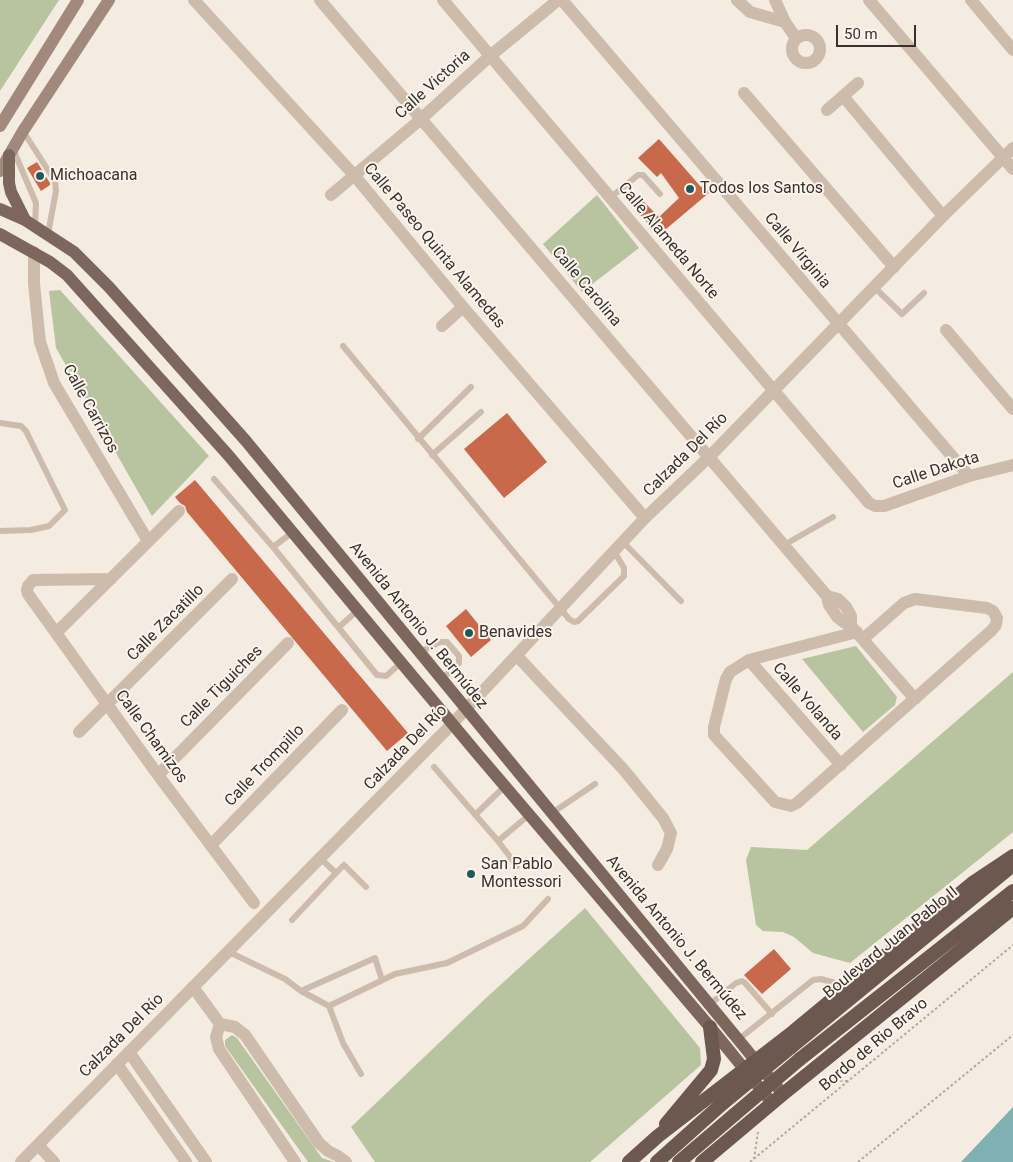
<!DOCTYPE html>
<html>
<head>
<meta charset="utf-8">
<style>
	body { margin:0 }
	#map { position:relative; width:1013px; height:1162px; overflow:hidden; background:#f4ebe1; font-family:Roboto,sans-serif }
	canvas { display:block }
	.scale { position:absolute; left:836px; top:25px; width:80px; height:22px; box-sizing:border-box; border:2px solid #3b302b; border-top:0; padding-left:6px; font-size:15px; line-height:18px; white-space:nowrap; color:#3b302b; -webkit-text-stroke:4px #fbf5ee; paint-order:stroke }
</style>
</head>
<body>
<div id="map">
<canvas width="1013" height="1162"></canvas>
<div class="scale">50 m</div>
</div>
<script>
const c = document.querySelector('canvas').getContext('2d');
c.lineJoin = 'round';
function fillPath(path, color) {
  c.fillStyle = color;
  c.fill(path, 'evenodd');
}
function toPath(rows) {
  const path = new Path2D();
  for (const r of rows) {
    if (r.length === 3) {
      path.moveTo(r[0] + r[2], r[1]);
      path.arc(r[0], r[1], r[2], 0, 2 * Math.PI);
      continue;
    }
    path.moveTo(r[0], r[1]);
    for (let i = 2; i < r.length; i += 2) path.lineTo(r[i], r[i + 1]);
  }
  return path;
}
function strokePath(path, color, width, dash) {
  c.strokeStyle = color;
  c.lineWidth = width;
  c.lineCap = dash ? 'butt' : 'round';
  c.setLineDash(dash || []);
  c.stroke(path);
}
function label(font, color, halo, rows, align = 'center') {
  c.font = font + ' Roboto,sans-serif';
  c.lineWidth = 4;
  c.setLineDash([]);
  c.textBaseline = 'middle';
  c.strokeStyle = halo;
  c.fillStyle = color;
  for (const [text, x, y, turn = 0] of rows) {
    c.save();
    c.translate(x, y);
    c.rotate((+turn || 0) * Math.PI / 180);
    c.textAlign = isNaN(turn) ? turn : align;
    if (halo) c.strokeText(text, 0, 0);
    c.fillText(text, 0, 0);
    c.restore();
  }
}
const green = toPath([
	[0,0,59,0,0,91],
	[597,195,639,248,582,292,543,244],
	[60,290,209,456,152,516,56,348,49,291],
	[856,646,897,697,895,705,863,732,802,659],
	[1013,672,1013,832,850,963,813,953,794,937,783,932,763,931,756,925,746,860,751,847,807,850],
	[585,908,700,1048,701,1065,590,1162,375,1162,351,1127,486,998],
	[232,1035,237,1038,322,1158,334,1162,308,1162,225,1046,225,1040]
]);
const water = toPath([
	[1013,1107,1013,1162,961,1162]
]);
const building = toPath([
	[659,139,701,187,704,185,710,192,659,235,632,206,642,200,659,217,679,198,661,173,657,177,638,158],
	[37,162,50,183,50,185,41,191,27,168],
	[507,413,547,462,504,498,464,449],
	[195,480,408,733,387,751,187,512,185,506,180,503,175,497],
	[466,609,491,640,471,657,446,626],
	[774,949,791,969,762,994,744,975]
]);
const path = toPath([
	[820,1080,848,1081],
	[754,1159,758,1132],
	[750,1162,1013,945],
	[858,1162,1013,1035]
]);
const service = toPath([
	[23,131,55,181,56,191,48,234],
	[13,149,36,203,35,226],
	[610,198,638,175,643,175,660,194],
	[874,287,902,314,924,293],
	[343,346,569,619,574,622,578,621,624,576,624,568,614,551],
	[0,423,21,426,26,431,65,510,49,526,31,530,0,531],
	[418,439,471,387],
	[432,455,481,412],
	[214,479,273,547],
	[293,532,273,547,377,675,386,676,401,663],
	[623,542,681,601],
	[784,545,833,517],
	[339,627,358,610],
	[420,652,440,642,447,642,459,656,459,663,442,679],
	[434,767,498,841,517,866],
	[552,813,595,784],
	[475,815,505,786],
	[498,841,529,815],
	[336,873,344,865,366,887],
	[292,920,336,873,320,858],
	[229,952,285,979,301,991,329,1006,395,974,447,963,523,926,548,899],
	[301,991,375,958,382,980],
	[710,1004,736,983,742,981,745,983,772,1014],
	[329,1006,343,1043,361,1074],
	[739,1039,813,980,821,979,846,986]
]);
const minor = toPath([
	[194,0,354,175,463,307,645,518],
	[320,0,827,596,829,605,837,617,845,623,851,626,915,699],
	[443,0,869,503,875,506,884,506,969,476,1013,465],
	[562,0,969,476],
	[737,0,750,12,785,22],
	[775,0,785,22,796,38],
	[869,0,1013,169],
	[971,0,1013,50],
	[806,49,14],
	[744,93,894,267],
	[843,96,943,216],
	[827,110,858,83],
	[331,195,421,119,490,56,558,0],
	[34,252,34,284,40,342,54,383,148,541],
	[442,326,463,307],
	[946,330,1013,409],
	[111,579,33,580,28,586,27,590,28,594,158,775,254,903],
	[827,596,838,599,846,607,851,616,851,626],
	[57,632,179,511],
	[857,632,749,660,730,672,726,679,714,727,714,735,775,802,791,806,797,803,991,631,996,625,997,618,993,611,987,608,915,599,904,603,863,639],
	[517,656,624,770,663,818,671,833,667,849,658,865],
	[749,660,841,765],
	[79,732,232,579],
	[158,775,288,643],
	[211,845,342,710],
	[193,987,220,1024],
	[220,1024,235,1027,245,1035,319,1143,328,1151,338,1156,346,1162],
	[220,1024,216,1037,219,1049,295,1162],
	[129,1052,206,1162],
	[117,1064,186,1162],
	[38,1145,54,1162]
]);
const tertiary = toPath([
	[21,1162,452,724,645,518,709,457,943,216,1013,148]
]);
const secondary = toPath([
	[0,126,78,0],
	[0,171,23,131,109,0]
]);
const primary = toPath([
	[9,155,9,183,11,192,25,220],
	[0,209,25,220,74,252,109,287,246,441,783,1094],
	[0,234,50,262,67,275,229,456,475,751,710,1027,772,1103]
]);
const trunk = toPath([
	[791,1047,1013,865],
	[800,1059,1013,891],
	[666,1124,711,1070,714,1059,710,1027],
	[629,1162,658,1136,793,1032,974,882,1013,856],
	[657,1162,723,1103],
	[679,1162,734,1115],
	[702,1162,783,1094,1013,908]
]);
const trunkBridge = toPath([
	[723,1103,791,1047],
	[734,1115,800,1059]
]);
const markers = [
	[40,176,5,"#1f5a5e"],
	[690,189,5,"#1f5a5e"],
	[469,633,5,"#1f5a5e"],
	[471,874,5,"#1f5a5e"]
];
const streetNames = [
	["Calle Victoria",433,85,-42],
	["Calle Alameda Norte",668,241,50],
	["Calle Paseo Quinta Alamedas",434,246,50],
	["Calle Virginia",797,251,50],
	["Calle Carolina",586,287,50],
	["Calle Carrizos",90,409,61],
	["Calzada Del Río",686,455,-45],
	["Calle Dakota",936,471,-18],
	["Calle Zacatillo",166,623,-45],
	["Avenida Antonio J. Bermúdez",418,626,51],
	["Calle Tiguiches",222,687,-45],
	["Calle Yolanda",807,702,49],
	["Calle Chamizos",151,737,54],
	["Calzada Del Río",406,748,-46],
	["Calle Trompillo",265,766,-46],
	["Avenida Antonio J. Bermúdez",676,938,50],
	["Boulevard Juan Pablo II",891,943,-39],
	["Calzada Del Río",122,1036,-45],
	["Bordo de Rio Bravo",874,1045,-40]
];
const poiNames = [
	["Michoacana",50,176],
	["Todos los Santos",700,189],
	["Benavides",479,633],
	["San Pablo",481,865],
	["Montessori",481,883]
];
fillPath(green, '#b8c4a0');
fillPath(water, '#7fb0b2');
fillPath(building, '#c8694b');
strokePath(path, '#b9a596', 2, [2.5, 2.5]);
strokePath(service, '#cdbbac', 6);
strokePath(minor, '#cdbbac', 12);
strokePath(tertiary, '#cdbbac', 12);
strokePath(secondary, '#a18a7d', 12);
strokePath(primary, '#7d675c', 12);
strokePath(trunk, '#6c584f', 14);
strokePath(trunkBridge, '#6c584f', 14);
for (const [x, y, r, color] of markers) {
  const dot = new Path2D();
  dot.arc(x, y, r, 0, 2 * Math.PI);
  c.fillStyle = color;
  c.fill(dot);
  strokePath(dot, '#fbf5ee', 2);
}
label('16px', '#3b302b', '#fbf5ee', streetNames);
label('16px', '#3b302b', '#fbf5ee', poiNames, 'left');
</script>
</body>
</html>
